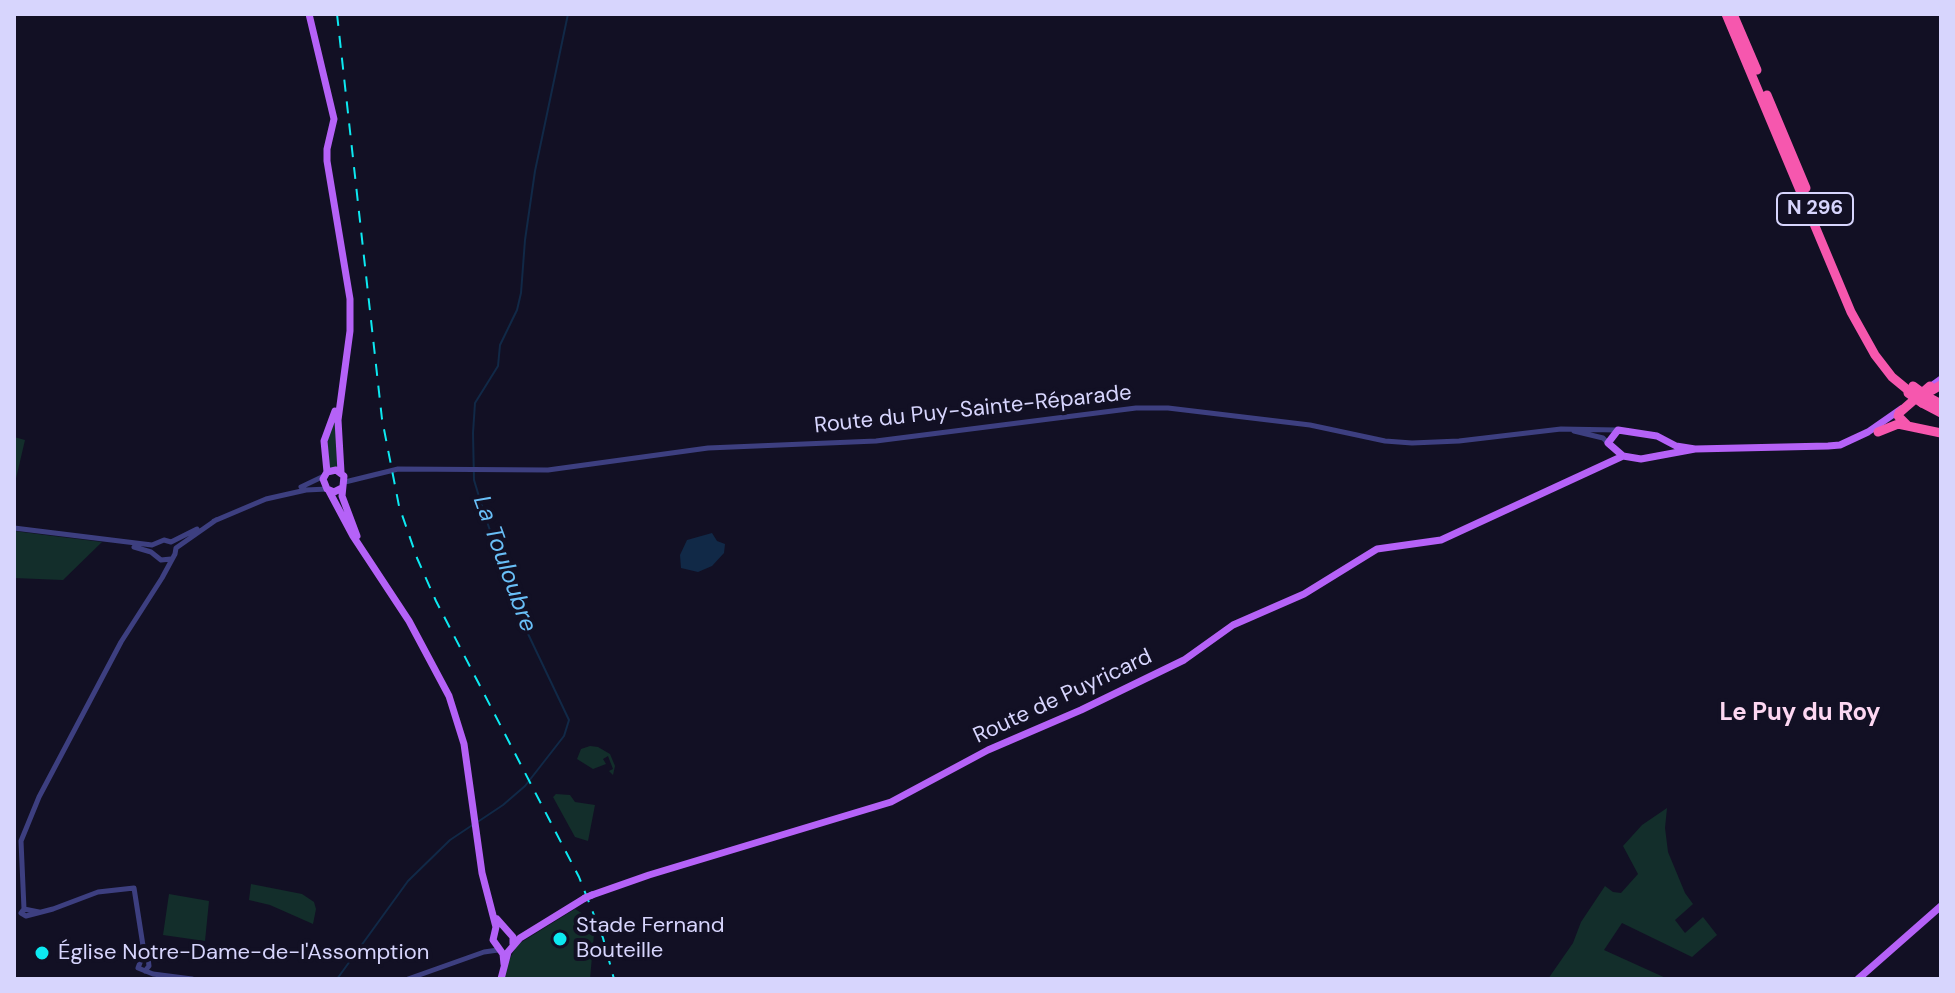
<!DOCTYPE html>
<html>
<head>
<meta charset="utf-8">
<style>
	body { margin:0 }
	#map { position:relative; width:1955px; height:993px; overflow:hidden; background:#121024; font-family:"DM Sans",sans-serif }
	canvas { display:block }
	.frame { position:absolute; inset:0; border:16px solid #d7d5fd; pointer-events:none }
</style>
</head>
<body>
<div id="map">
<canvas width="1955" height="993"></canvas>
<div class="frame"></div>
</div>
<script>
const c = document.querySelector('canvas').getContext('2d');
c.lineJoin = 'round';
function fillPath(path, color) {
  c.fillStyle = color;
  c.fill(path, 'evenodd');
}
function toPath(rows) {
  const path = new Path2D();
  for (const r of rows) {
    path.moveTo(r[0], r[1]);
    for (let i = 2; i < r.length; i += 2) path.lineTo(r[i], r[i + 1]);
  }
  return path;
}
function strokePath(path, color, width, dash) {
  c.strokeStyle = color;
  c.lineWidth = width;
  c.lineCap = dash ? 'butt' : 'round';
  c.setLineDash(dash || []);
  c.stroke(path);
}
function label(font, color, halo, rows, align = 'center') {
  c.font = font + ' "DM Sans",sans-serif';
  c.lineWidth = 8;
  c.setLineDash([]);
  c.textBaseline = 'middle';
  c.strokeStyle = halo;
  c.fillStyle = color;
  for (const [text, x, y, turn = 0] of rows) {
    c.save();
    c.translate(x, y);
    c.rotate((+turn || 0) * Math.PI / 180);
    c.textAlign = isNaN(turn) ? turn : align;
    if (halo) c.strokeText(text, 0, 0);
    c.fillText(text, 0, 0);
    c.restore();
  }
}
const green = toPath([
	[336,414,337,468,329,469,327,434],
	[14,437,25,440,14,487],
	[14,531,45,535,102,542,63,580,14,578],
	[590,746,598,747,610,754,615,766,613,775,609,771,613,769,608,756,603,759,606,764,593,769,577,759,581,749],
	[556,794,570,795,575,802,595,805,588,841,575,837,553,797],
	[1667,808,1665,828,1668,852,1685,893,1693,904,1675,920,1685,933,1703,917,1717,935,1692,957,1622,923,1604,950,1668,979,1548,979,1573,943,1581,922,1605,886,1613,892,1621,893,1638,874,1623,846,1642,825],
	[251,884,302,894,314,902,316,909,313,924,270,905,249,900],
	[169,894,209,901,205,941,163,935],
	[575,909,586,916,594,934,590,979,503,979,505,968,517,945]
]);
const water = toPath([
	[712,533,717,541,725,544,724,553,712,566,698,572,681,568,680,555,687,540]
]);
const stream = toPath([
	[479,821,503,805,525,786,564,736,569,720,520,617,484,513,474,480,473,433,475,403,498,366,500,345,517,310,521,293,525,240,535,171,568,14],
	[337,979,408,881,450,840,474,824]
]);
const minor = toPath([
	[1574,431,1603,438,1608,443],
	[345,482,398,469,548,470,708,448,876,441,1136,408,1168,408,1310,425,1385,441,1412,443,1459,441,1561,429,1617,430],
	[301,487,324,476],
	[214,521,266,499,306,490,327,489],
	[14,528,152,545,164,540,171,542,197,529],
	[134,547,151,552,161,560,171,559],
	[24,909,21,841,39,797,121,642,162,578,175,554,176,548,216,520],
	[39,912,24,909,21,913,26,916,53,909,98,892,134,888,144,952,138,968,153,974,192,979],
	[145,971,149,966,147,949],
	[408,979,484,952,498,950]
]);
const major = toPath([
	[309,14,334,119,327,149,327,161,350,299,350,331,338,420,341,472],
	[1927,389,1941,379],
	[1695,449,1641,459,1623,456,1608,443,1618,430,1657,436,1676,446,1695,449,1828,446,1840,445,1868,432,1901,409],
	[327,472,324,441,335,411],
	[342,488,334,492,327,489,323,479,327,472,336,470,344,476,342,496,357,536],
	[329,491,353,536,409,621,449,696,464,744,482,873,496,927,493,940,503,954,504,964],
	[592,895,649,875,891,802,988,750,1081,710,1184,660,1233,625,1304,594,1377,549,1441,540,1623,456],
	[497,919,513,937,513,944],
	[501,979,508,952,520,938,585,898],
	[1858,979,1941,906]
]);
const highway = toPath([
	[1726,14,1851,312,1875,355,1892,377,1909,391],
	[1733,14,1757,70],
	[1767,95,1806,188],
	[1929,392,1941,385],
	[1928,397,1941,404],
	[1922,403,1941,413],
	[1907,425,1898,416,1899,413,1930,386],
	[1878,432,1898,424,1941,433]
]);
const rail = toPath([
	[337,14,382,419,399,506,417,558,436,601,579,877,603,938,614,979]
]);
const majorBridge = toPath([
	[585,898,592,895]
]);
const highwayBridge = toPath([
	[1913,386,1928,397],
	[1908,393,1922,403]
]);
const markers = [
	[560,939,8,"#0de9f1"],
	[42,953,8,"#0de9f1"]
];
const shields = [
	[1815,209,76]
];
const shieldNames = [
	["N 296",1815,209]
];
const streetNames = [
	["Route du Puy-Sainte-Réparade",973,410,-6],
	["Route de Puyricard",1063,697,-25]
];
const poiNames = [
	["Stade Fernand",576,926],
	["Bouteille",576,951],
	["Église Notre-Dame-de-l'Assomption",58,953]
];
const waterNames = [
	["La Touloubre",504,564,70]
];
const neighbourhoodNames = [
	["Le Puy du Roy",1800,714]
];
fillPath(green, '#132e2b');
fillPath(water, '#112947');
strokePath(stream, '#112947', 2);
strokePath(minor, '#3d3f80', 5);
strokePath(major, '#b562f7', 7);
strokePath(highway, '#f657ae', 9);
strokePath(rail, '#0de9f1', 2, [12, 10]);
strokePath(majorBridge, '#b562f7', 7);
strokePath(highwayBridge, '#f657ae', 9);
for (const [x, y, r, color] of markers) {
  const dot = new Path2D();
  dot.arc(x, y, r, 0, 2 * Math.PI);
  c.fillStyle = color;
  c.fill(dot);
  strokePath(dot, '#121024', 3);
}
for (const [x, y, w] of shields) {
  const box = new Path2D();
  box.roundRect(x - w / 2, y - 16, w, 32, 6);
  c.fillStyle = '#121024';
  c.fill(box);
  strokePath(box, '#d7d5fd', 2);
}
label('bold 20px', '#d7d5fd', null, shieldNames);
label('22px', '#d7d5fd', '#121024', streetNames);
label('22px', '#d7d5fd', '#121024', poiNames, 'left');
label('italic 24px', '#69bff7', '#121024', waterNames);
label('bold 24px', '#fdd7f2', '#121024', neighbourhoodNames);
</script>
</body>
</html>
